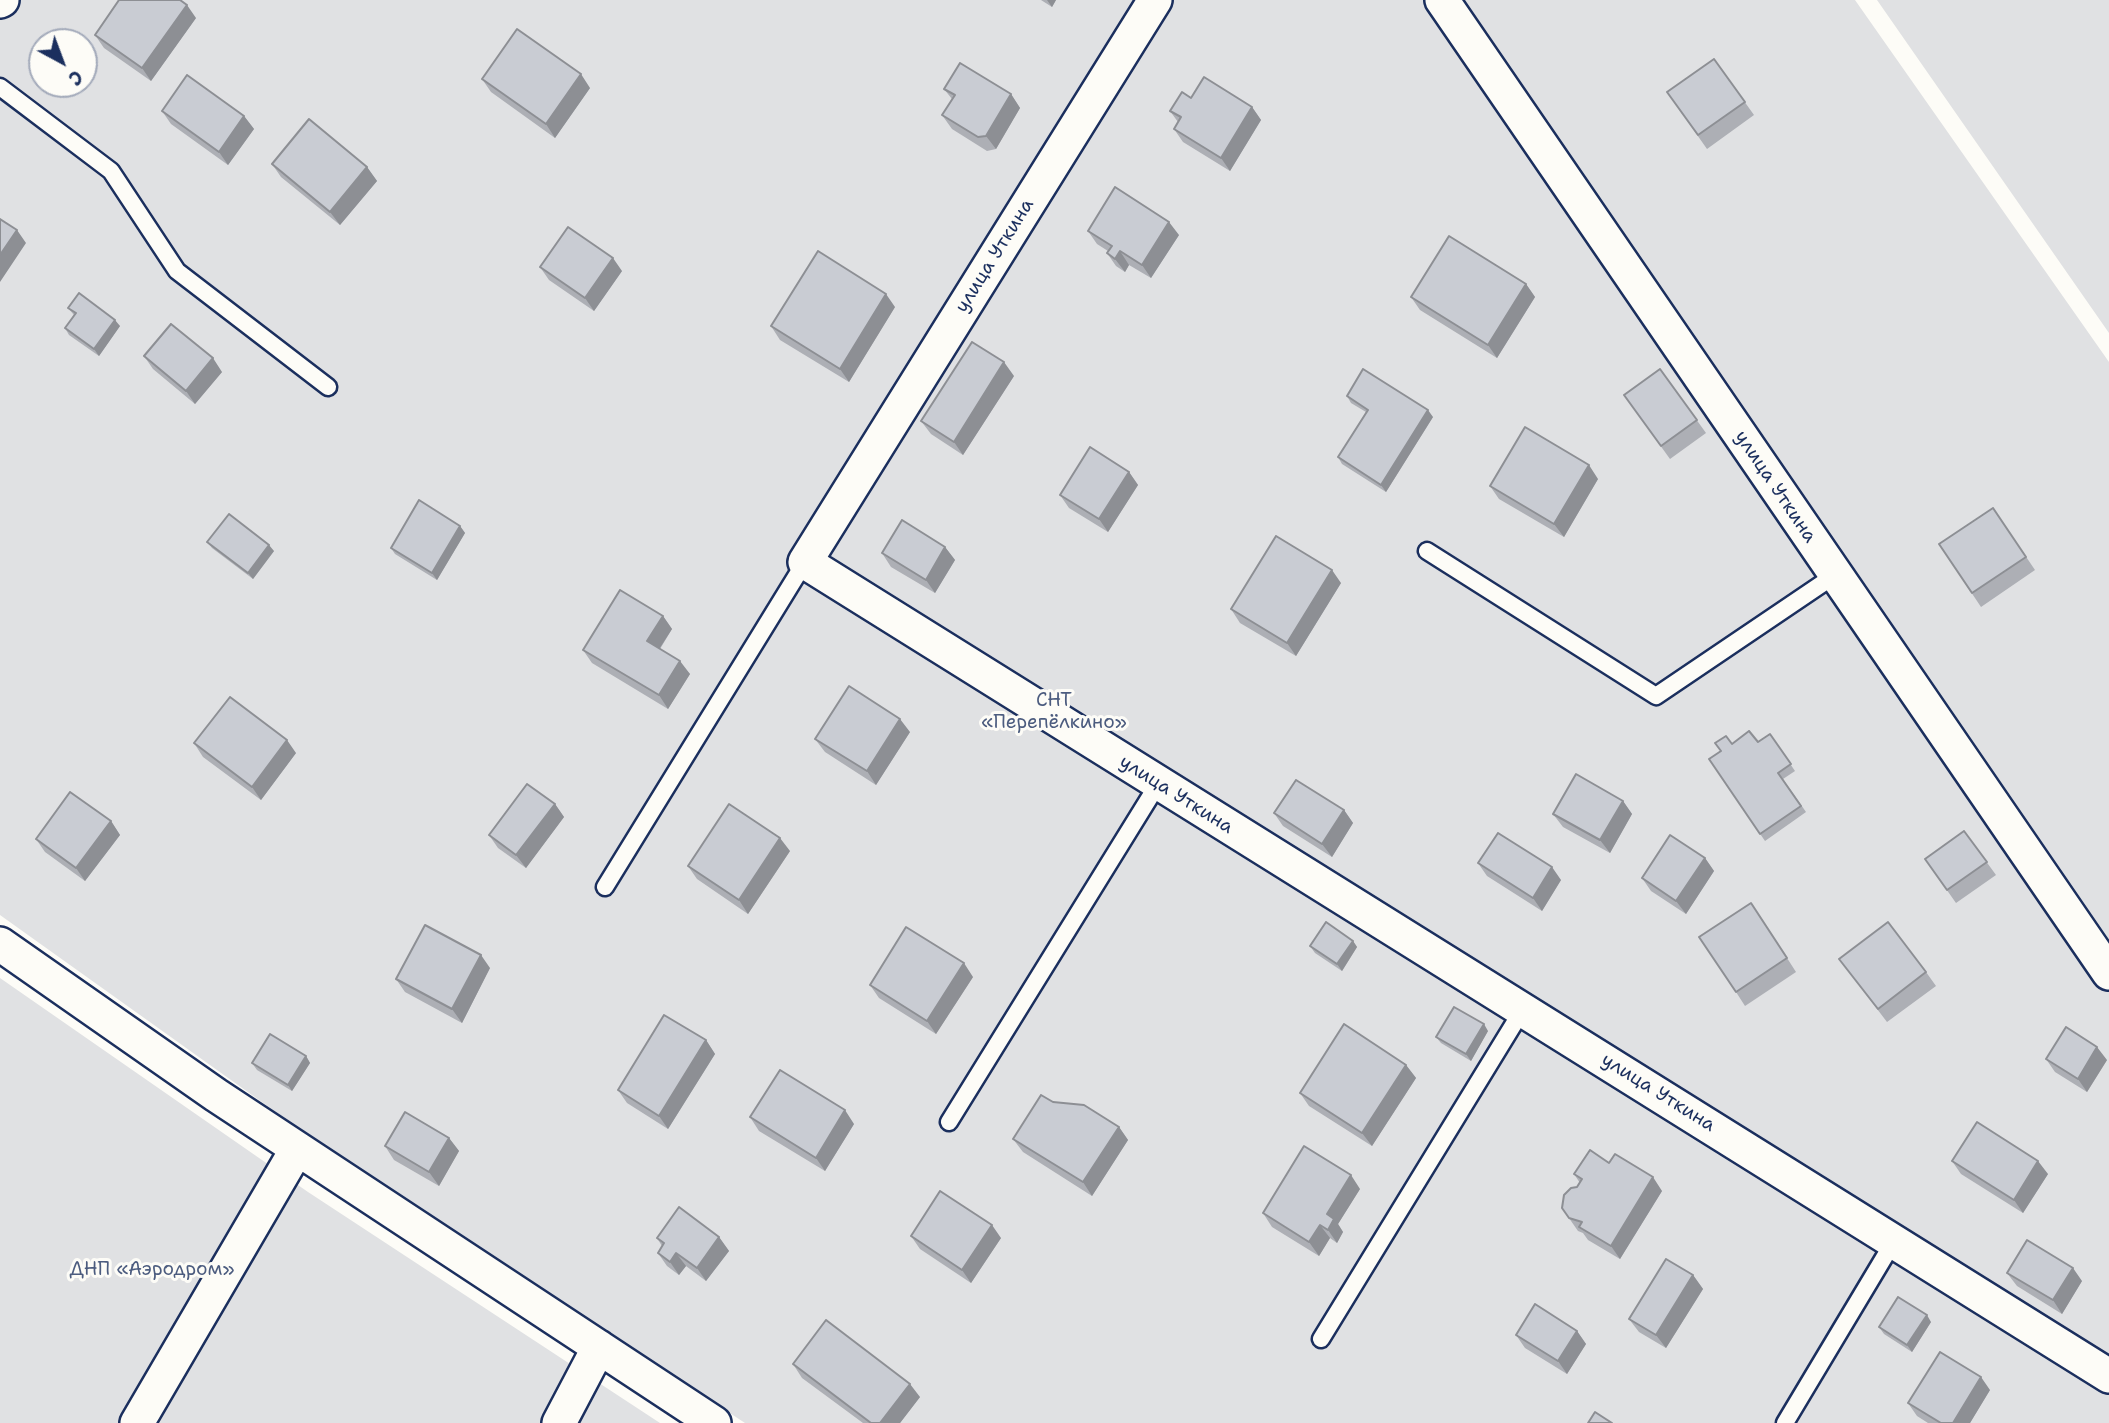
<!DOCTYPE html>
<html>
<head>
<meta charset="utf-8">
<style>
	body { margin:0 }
	#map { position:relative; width:2109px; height:1423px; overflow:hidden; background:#fdfcf7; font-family:"Shantell Sans",sans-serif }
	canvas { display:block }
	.north { position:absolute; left:28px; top:28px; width:70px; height:70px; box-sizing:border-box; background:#fdfcf7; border:2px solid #a3aaba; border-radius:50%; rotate:139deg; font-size:19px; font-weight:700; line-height:28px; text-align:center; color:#1b2f5e }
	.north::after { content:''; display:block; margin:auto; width:24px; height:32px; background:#1b2f5e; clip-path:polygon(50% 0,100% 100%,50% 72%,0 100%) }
</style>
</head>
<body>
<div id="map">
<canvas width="2109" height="1423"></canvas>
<div class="north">С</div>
</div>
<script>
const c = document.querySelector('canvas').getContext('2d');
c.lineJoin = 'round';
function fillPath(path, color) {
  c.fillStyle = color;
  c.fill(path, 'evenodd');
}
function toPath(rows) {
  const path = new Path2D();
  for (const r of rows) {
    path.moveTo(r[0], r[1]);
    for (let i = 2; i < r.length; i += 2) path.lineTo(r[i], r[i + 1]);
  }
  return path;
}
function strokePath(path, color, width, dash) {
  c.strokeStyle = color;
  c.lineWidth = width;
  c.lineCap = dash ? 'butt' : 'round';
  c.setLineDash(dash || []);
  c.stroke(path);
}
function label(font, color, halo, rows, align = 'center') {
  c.font = font + ' "Shantell Sans",sans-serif';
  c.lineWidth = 6;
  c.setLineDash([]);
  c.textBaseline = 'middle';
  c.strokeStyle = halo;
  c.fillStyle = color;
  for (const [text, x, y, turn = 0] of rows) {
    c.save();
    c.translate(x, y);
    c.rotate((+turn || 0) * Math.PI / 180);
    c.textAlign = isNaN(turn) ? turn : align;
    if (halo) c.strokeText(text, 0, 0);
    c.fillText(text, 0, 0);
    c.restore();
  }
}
const green = toPath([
	[0,0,1855,0,2109,362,2109,1423,745,1423,322,1145,0,915],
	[42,42,84,42,84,84,42,84],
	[1877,0,2109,0,2109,333],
	[0,978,308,1192,660,1423,0,1423]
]);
const lane = toPath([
	[0,87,111,171,177,271,328,387],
	[1427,551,1656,696,1835,575],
	[605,887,805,562],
	[949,1122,1158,784],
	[1321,1339,1523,1009],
	[1785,1423,1894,1241]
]);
const street = toPath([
	[1155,0,805,562,2109,1376],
	[1442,0,2109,973],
	[0,1,2,0],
	[0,944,216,1095,714,1423],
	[137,1423,297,1149],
	[559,1423,599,1347]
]);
const wall = toPath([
	[1041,0,1056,0,1052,7],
	[196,18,151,81,104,48,95,35],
	[1714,59,1754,115,1707,149,1667,92],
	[482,79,590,88,555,138,491,92],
	[944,89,1011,94,1020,108,996,149,987,151,952,129,942,115,952,99],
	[1191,98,1252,107,1261,120,1230,171,1183,142,1174,129,1178,122,1170,111],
	[162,111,244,116,254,129,228,165,171,124],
	[272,164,367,167,377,181,340,225,281,177],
	[1088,231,1179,235,1151,278,1129,265,1125,272,1116,266,1107,253,1108,251,1097,244],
	[540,267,622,271,594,311,549,280],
	[1526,284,1535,297,1497,358,1420,310,1411,297],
	[895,307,849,382,780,340,771,326],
	[68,308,120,326,99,356,69,335,65,328,74,315],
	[144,356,222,372,195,404,153,369],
	[1660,369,1706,433,1670,459,1624,395],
	[1014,376,963,455,931,434,921,421],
	[1347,396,1433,417,1386,492,1342,464,1338,457,1366,412,1351,403],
	[1129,472,1138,485,1108,532,1069,508,1060,495],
	[1598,479,1564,537,1499,499,1490,486],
	[1993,508,2035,570,1981,607,1939,544],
	[460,526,465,533,437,580,395,554,391,548],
	[207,542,274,551,253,579,212,548],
	[945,547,955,560,935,593,891,567,882,553],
	[1341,583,1296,656,1240,623,1231,609],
	[663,616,672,629,660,649,690,674,668,709,592,663,583,650],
	[910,732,876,785,825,752,815,739],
	[1770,734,1795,771,1783,779,1806,812,1765,841,1709,759,1732,744,1758,742],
	[194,743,296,753,261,800,203,757],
	[1623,801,1632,814,1610,853,1563,827,1553,814],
	[555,804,564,817,526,868,498,848,489,835],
	[1344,810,1353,823,1332,857,1283,826,1274,813],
	[111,821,120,835,85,881,45,852,36,839],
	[1964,831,1996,875,1956,903,1925,859],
	[790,851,748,914,697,879,688,866],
	[1705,858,1714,871,1686,914,1651,891,1642,878],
	[1478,863,1561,880,1542,911,1487,876],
	[1760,916,1796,972,1745,1006,1736,992],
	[1353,941,1357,947,1342,971,1315,953,1310,946],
	[1839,959,1926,972,1936,986,1887,1022],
	[490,968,462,1023,405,992,396,979],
	[973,977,936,1034,879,998,870,985],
	[1488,1031,1471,1061,1441,1043,1436,1037],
	[706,1040,715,1054,668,1129,627,1103,618,1090],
	[306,1056,310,1063,292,1091,257,1070,252,1063],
	[2046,1059,2107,1060,2087,1092,2055,1072],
	[1406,1065,1416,1078,1372,1146,1309,1106,1300,1093],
	[1053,1102,1119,1127,1128,1140,1092,1196,1023,1152,1013,1139],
	[750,1117,854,1124,825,1171,759,1131],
	[449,1138,459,1151,439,1186,394,1160,385,1146],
	[1952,1161,2048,1174,2023,1213,1961,1174],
	[1609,1163,1662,1191,1620,1259,1588,1240,1583,1233,1578,1231,1562,1208,1580,1183,1574,1174],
	[1360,1189,1338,1224,1343,1232,1337,1243,1330,1238,1319,1256,1272,1227,1263,1213],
	[911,1236,1001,1238,971,1283,920,1249],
	[719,1237,729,1251,706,1281,686,1266,679,1275,667,1266,658,1253,662,1246,657,1238],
	[2007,1273,2082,1281,2062,1314,2017,1286],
	[1693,1275,1703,1289,1666,1348,1639,1332,1629,1319],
	[1931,1322,1912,1352,1884,1334,1879,1327],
	[1577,1331,1586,1344,1567,1374,1525,1348,1516,1335],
	[793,1364,920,1397,900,1423,863,1423,802,1378],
	[1990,1390,1970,1423,1928,1423,1917,1416,1908,1403]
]);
const shadedWall = toPath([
	[1047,0,1056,0,1052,7],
	[187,5,196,18,151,81,142,68],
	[581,74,590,88,555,138,546,124],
	[1011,94,1020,108,996,149,986,136],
	[1252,107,1261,120,1230,171,1221,158],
	[244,116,254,129,228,165,219,152],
	[367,167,377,181,340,225,330,212],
	[1169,222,1179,235,1151,278,1142,265],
	[17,230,26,243,0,282,0,255],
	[1120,251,1129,265,1125,272,1115,259],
	[613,258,622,271,594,311,585,298],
	[1526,284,1535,297,1497,358,1488,345],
	[886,294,895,307,849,382,840,369],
	[115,320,120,326,99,356,94,349],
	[213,358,222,372,195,404,186,391],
	[1004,362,1014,376,963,455,954,442],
	[1428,410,1433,417,1386,492,1381,485],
	[1589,465,1598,479,1564,537,1554,524],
	[1129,472,1138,485,1108,532,1099,519],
	[460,526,465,533,437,580,432,573],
	[269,545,274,551,253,579,248,573],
	[945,547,955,560,935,593,926,580],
	[1332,570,1341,583,1296,656,1287,643],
	[663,616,672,629,656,654,647,641],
	[680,661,690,674,668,709,659,695],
	[900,719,910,732,876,785,867,771],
	[287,740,296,753,261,800,252,787],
	[1623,801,1632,814,1610,853,1600,840],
	[555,804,564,817,526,868,516,855],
	[1344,810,1353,823,1332,857,1322,844],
	[111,821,120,835,85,881,76,868],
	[780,838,790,851,748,914,739,900],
	[1705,858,1714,871,1686,914,1676,901],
	[1552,867,1561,880,1542,911,1533,898],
	[1353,941,1357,947,1342,971,1337,964],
	[481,955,490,968,462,1023,452,1009],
	[964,963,973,977,936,1034,927,1021],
	[1484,1024,1488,1031,1471,1061,1466,1054],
	[706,1040,715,1054,668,1129,659,1116],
	[2097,1047,2107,1060,2087,1092,2078,1079],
	[306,1056,310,1063,292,1091,288,1085],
	[1406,1065,1416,1078,1372,1146,1362,1133],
	[845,1110,854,1124,825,1171,816,1158],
	[1119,1127,1128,1140,1092,1196,1083,1182],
	[449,1138,459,1151,439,1186,429,1172],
	[2038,1161,2048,1174,2023,1213,2014,1200],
	[1351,1175,1360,1189,1338,1224,1343,1232,1337,1243,1328,1230,1327,1214],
	[1653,1177,1662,1191,1620,1259,1611,1246],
	[992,1225,1001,1238,971,1283,962,1270],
	[1320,1225,1330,1238,1319,1256,1309,1242],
	[719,1237,729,1251,706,1281,697,1268],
	[676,1253,686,1266,679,1275,670,1262],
	[2073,1268,2082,1281,2062,1314,2053,1300],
	[1693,1275,1703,1289,1666,1348,1656,1335],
	[1927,1315,1931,1322,1912,1352,1907,1345],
	[1577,1331,1586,1344,1567,1374,1558,1361],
	[1981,1377,1990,1390,1970,1423,1953,1423],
	[910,1384,920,1397,900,1423,880,1423]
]);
const building = toPath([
	[119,0,180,0,187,5,142,68,95,35,119,0],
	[517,29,581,74,546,124,482,79,517,29],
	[1714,59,1745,102,1698,135,1667,92,1714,59],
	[960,63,1011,94,986,136,978,137,942,115,955,95,944,89,960,63],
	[187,75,244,116,219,152,162,111,187,75],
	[1204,77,1252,107,1221,158,1174,129,1181,117,1170,111,1182,92,1191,98,1204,77],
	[309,119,367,167,330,212,272,164,309,119],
	[1115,187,1169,222,1142,265,1120,251,1115,259,1107,253,1112,246,1088,231,1115,187],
	[0,219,17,230,0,255,0,219],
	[568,227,613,258,585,298,540,267,568,227],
	[1449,236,1526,284,1488,345,1411,297,1449,236],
	[818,251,886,294,840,369,771,326,818,251],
	[79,293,115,320,94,349,65,328,76,313,68,308,79,293],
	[171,324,213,358,186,391,144,356,171,324],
	[972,342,1004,362,954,442,921,421,972,342],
	[1363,369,1428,410,1381,485,1338,457,1368,410,1347,396,1363,369],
	[1660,369,1697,420,1661,446,1624,395,1660,369],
	[1525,427,1589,465,1554,524,1490,486,1525,427],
	[1090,447,1129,472,1099,519,1060,495,1090,447],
	[419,500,460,526,432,573,391,548,419,500],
	[1993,508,2026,557,1972,593,1939,544,1993,508],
	[229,514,269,545,248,573,207,542,229,514],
	[902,520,945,547,926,580,882,553,902,520],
	[1276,536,1332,570,1287,643,1231,609,1276,536],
	[620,590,663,616,647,641,680,661,659,695,583,650,620,590],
	[849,686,900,719,867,771,815,739,849,686],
	[230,697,287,740,252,787,194,743,230,697],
	[1749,731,1758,742,1770,734,1791,764,1778,773,1801,806,1760,834,1709,759,1721,751,1715,743,1726,736,1732,744,1749,731],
	[1576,774,1623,801,1600,840,1553,814,1576,774],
	[1296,780,1344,810,1322,844,1274,813,1296,780],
	[527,784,555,804,516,855,489,835,527,784],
	[70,792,111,821,76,868,36,839,70,792],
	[729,804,780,838,739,900,688,866,729,804],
	[1964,831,1987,862,1947,890,1925,859,1964,831],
	[1498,833,1552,867,1533,898,1478,863,1498,833],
	[1670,835,1705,858,1676,901,1642,878,1670,835],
	[1751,903,1787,958,1736,992,1699,937,1751,903],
	[1326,922,1353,941,1337,964,1310,946,1326,922],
	[1888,922,1926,972,1878,1009,1839,959,1888,922],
	[425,925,481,955,452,1009,396,979,425,925],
	[906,927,964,963,927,1021,870,985,906,927],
	[1454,1007,1484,1024,1466,1054,1436,1037,1454,1007],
	[664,1015,706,1040,659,1116,618,1090,664,1015],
	[1344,1024,1406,1065,1362,1133,1300,1093,1344,1024],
	[2066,1027,2097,1047,2078,1079,2046,1059,2066,1027],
	[270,1034,306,1056,288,1085,252,1063,270,1034],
	[780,1070,845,1110,816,1158,750,1117,780,1070],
	[1041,1095,1053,1102,1084,1105,1119,1127,1083,1182,1013,1139,1041,1095],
	[405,1112,449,1138,429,1172,385,1146,405,1112],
	[1977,1122,2038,1161,2014,1200,1952,1161,1977,1122],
	[1304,1146,1351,1175,1327,1214,1334,1219,1328,1230,1320,1225,1309,1242,1263,1213,1304,1146],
	[1590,1150,1609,1163,1615,1154,1653,1177,1611,1246,1579,1227,1582,1222,1569,1218,1562,1208,1564,1195,1571,1188,1577,1187,1582,1179,1574,1174,1590,1150],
	[940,1191,992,1225,962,1270,911,1236,940,1191],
	[679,1207,719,1237,697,1268,676,1253,670,1262,658,1253,664,1243,657,1238,679,1207],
	[2027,1240,2073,1268,2053,1300,2007,1273,2027,1240],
	[1666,1259,1693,1275,1656,1335,1629,1319,1666,1259],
	[1898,1297,1927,1315,1907,1345,1879,1327,1898,1297],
	[1535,1304,1577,1331,1558,1361,1516,1335,1535,1304],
	[826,1320,910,1384,880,1423,871,1423,793,1364,826,1320],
	[1940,1352,1981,1377,1953,1423,1941,1423,1908,1403,1940,1352],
	[1595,1412,1612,1423,1588,1423,1595,1412]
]);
const streetNames = [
	["улица Уткина",995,256,-58],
	["улица Уткина",1775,487,56],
	["улица Уткина",1176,795,32],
	["улица Уткина",1658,1093,32]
];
const parkNames = [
	["СНТ",1054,701],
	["«Перепёлкино»",1054,723],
	["ДНП «Аэродром»",152,1270]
];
fillPath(green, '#e0e1e3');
strokePath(lane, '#1b2f5e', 21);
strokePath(street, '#1b2f5e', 38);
strokePath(lane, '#fdfcf7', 16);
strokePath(street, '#fdfcf7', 33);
fillPath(wall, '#adafb5');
fillPath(shadedWall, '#8d8f94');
fillPath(building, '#c9ccd3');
strokePath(building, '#8d8f94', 2);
label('19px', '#1b2f5e', '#fdfcf7', streetNames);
label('19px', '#4c5c7f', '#fdfcf7', parkNames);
</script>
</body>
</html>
